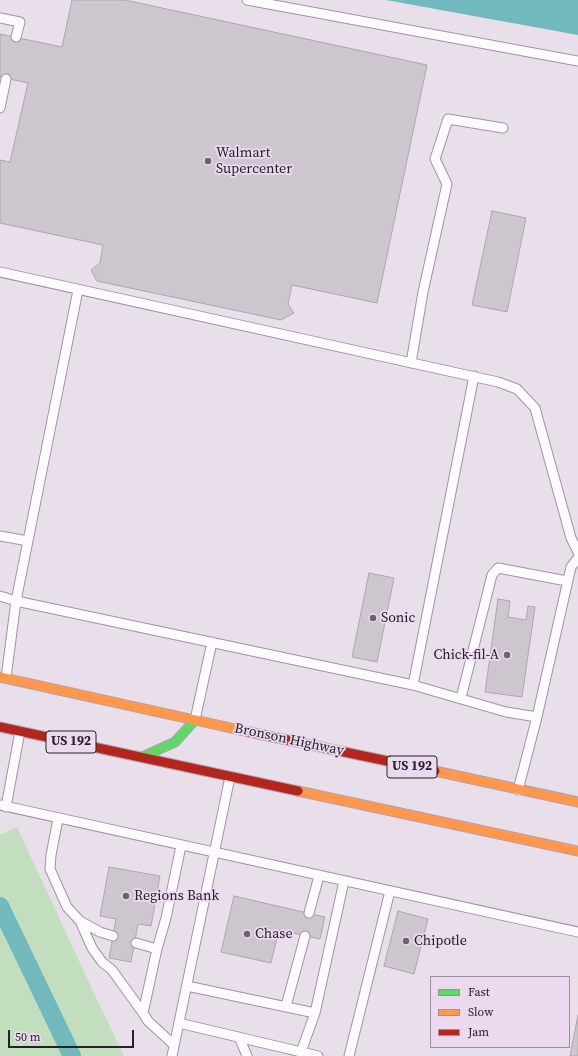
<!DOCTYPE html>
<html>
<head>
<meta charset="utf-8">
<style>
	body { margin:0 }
	#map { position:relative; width:578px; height:1056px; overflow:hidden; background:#e8dfea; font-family:"Source Serif 4",serif }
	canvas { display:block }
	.legend { position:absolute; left:430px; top:976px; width:140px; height:72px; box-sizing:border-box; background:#ebdaef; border:1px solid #9c909f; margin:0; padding:5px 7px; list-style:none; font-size:12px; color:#262027 }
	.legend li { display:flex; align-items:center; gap:8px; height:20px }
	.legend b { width:20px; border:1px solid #9c909f }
	.scale { position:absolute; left:8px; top:1030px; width:126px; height:18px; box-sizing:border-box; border:2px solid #262027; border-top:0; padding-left:5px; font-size:12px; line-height:14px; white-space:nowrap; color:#262027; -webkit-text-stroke:3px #ebdaef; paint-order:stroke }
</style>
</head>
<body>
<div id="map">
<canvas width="578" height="1056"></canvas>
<ul class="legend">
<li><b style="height:5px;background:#63d668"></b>Fast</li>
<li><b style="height:5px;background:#ff974d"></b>Slow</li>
<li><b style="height:5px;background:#b3261e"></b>Jam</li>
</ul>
<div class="scale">50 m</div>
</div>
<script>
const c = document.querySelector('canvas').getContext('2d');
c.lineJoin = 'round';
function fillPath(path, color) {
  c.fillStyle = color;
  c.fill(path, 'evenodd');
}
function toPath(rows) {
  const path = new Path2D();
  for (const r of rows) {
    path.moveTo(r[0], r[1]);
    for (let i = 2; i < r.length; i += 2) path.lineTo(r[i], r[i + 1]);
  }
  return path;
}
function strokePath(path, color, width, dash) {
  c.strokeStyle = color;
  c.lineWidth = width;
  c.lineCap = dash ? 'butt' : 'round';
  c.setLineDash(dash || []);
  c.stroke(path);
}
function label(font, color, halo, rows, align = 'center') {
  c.font = font + ' "Source Serif 4",serif';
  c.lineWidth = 3.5;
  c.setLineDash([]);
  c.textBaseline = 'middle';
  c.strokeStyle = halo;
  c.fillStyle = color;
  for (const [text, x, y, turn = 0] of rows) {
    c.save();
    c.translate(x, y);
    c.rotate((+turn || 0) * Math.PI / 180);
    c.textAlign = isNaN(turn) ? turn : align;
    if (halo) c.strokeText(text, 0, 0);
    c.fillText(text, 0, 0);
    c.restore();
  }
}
const green = toPath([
	[17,827,92,989,124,1056,0,1056,0,835]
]);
const water = toPath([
	[386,0,578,0,578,35]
]);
const canal = toPath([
	[0,906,72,1056]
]);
const building = toPath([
	[72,0,125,0,427,65,377,303,292,285,288,304,294,313,281,320,97,281,91,270,100,263,103,245,0,223,0,160,10,162,28,83,0,77,0,34,62,47,72,0],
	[492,211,526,218,507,312,472,305,492,211],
	[369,573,394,578,377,662,352,657,369,573],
	[498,599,510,601,508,617,526,620,528,606,535,607,522,697,485,692,498,599],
	[109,867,160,876,151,926,138,924,131,962,109,958,116,919,100,916,109,867],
	[234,896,325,917,320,939,279,930,271,963,221,952,234,896],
	[398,911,428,919,414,974,384,966,398,911],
	[578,1015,578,1056,570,1056,578,1015]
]);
const lane = toPath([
	[247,0,578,61],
	[0,18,20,22,16,37],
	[0,108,6,79],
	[0,272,498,382,517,389,535,408,571,538,578,552],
	[411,363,423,292,447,184,435,159,448,119,503,128],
	[0,536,28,541],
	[0,596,16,601,413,685,506,712,537,717],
	[6,678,16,601,78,290],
	[413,685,474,376],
	[461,698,492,575,498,568,567,581],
	[195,720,212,642],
	[518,790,537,717,571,567,578,558],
	[0,805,578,932],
	[6,807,20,731],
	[58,819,51,855,50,869,67,907,80,921,100,932,113,936],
	[309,913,319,876],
	[80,921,92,948,102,962,112,970,143,1013],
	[136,943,157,949,166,918,181,846],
	[157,949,143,1013,148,1021,174,1045],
	[187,986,315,1013,301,1052],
	[286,1006,305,936],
	[315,1013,344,881],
	[179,1023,318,1056],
	[239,1037,247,1056],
	[172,1056,230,777],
	[349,1056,390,891]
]);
const fast = toPath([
	[142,757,175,742,195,720]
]);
const slow = toPath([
	[0,677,249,732],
	[435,771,578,802],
	[298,791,578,851]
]);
const jam = toPath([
	[0,727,298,791],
	[249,732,435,771]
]);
const markers = [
	[208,161,4,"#6a636b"],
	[373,618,4,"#6a636b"],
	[507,655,4,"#6a636b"],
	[126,896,4,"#6a636b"],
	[247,934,4,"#6a636b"],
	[406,941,4,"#6a636b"]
];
const shields = [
	[71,742,50],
	[412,767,50]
];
const shieldNames = [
	["US 192",71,742],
	["US 192",412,767]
];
const poiNames = [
	["Walmart",216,153],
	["Supercenter",216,169],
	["Sonic",381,618],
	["Chick-fil-A",499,655,"right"],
	["Regions Bank",134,896],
	["Chase",255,934],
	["Chipotle",414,941]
];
const streetNames = [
	["Bronson Highway",289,740,12]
];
fillPath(green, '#c2debf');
fillPath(water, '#71b9bc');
strokePath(canal, '#71b9bc', 18);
fillPath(building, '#cdc6ce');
strokePath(building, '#aca5ae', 1);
strokePath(lane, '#9d969f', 11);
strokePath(fast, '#b2a3b4', 11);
strokePath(slow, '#b2a3b4', 11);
strokePath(jam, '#b2a3b4', 11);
strokePath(lane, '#fcfafc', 9);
strokePath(fast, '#63d668', 9);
strokePath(slow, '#ff974d', 9);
strokePath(jam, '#b3261e', 9);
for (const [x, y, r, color] of markers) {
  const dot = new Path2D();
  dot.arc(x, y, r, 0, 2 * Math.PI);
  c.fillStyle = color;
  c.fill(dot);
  strokePath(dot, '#ebdaef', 1.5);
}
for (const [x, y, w] of shields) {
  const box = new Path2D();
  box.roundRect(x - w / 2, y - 11, w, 22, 3);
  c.fillStyle = '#ebdaef';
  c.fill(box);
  strokePath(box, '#262027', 1);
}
label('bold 13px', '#262027', null, shieldNames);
label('14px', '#262027', '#ebdaef', poiNames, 'left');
label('14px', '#262027', '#ebdaef', streetNames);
</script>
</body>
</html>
